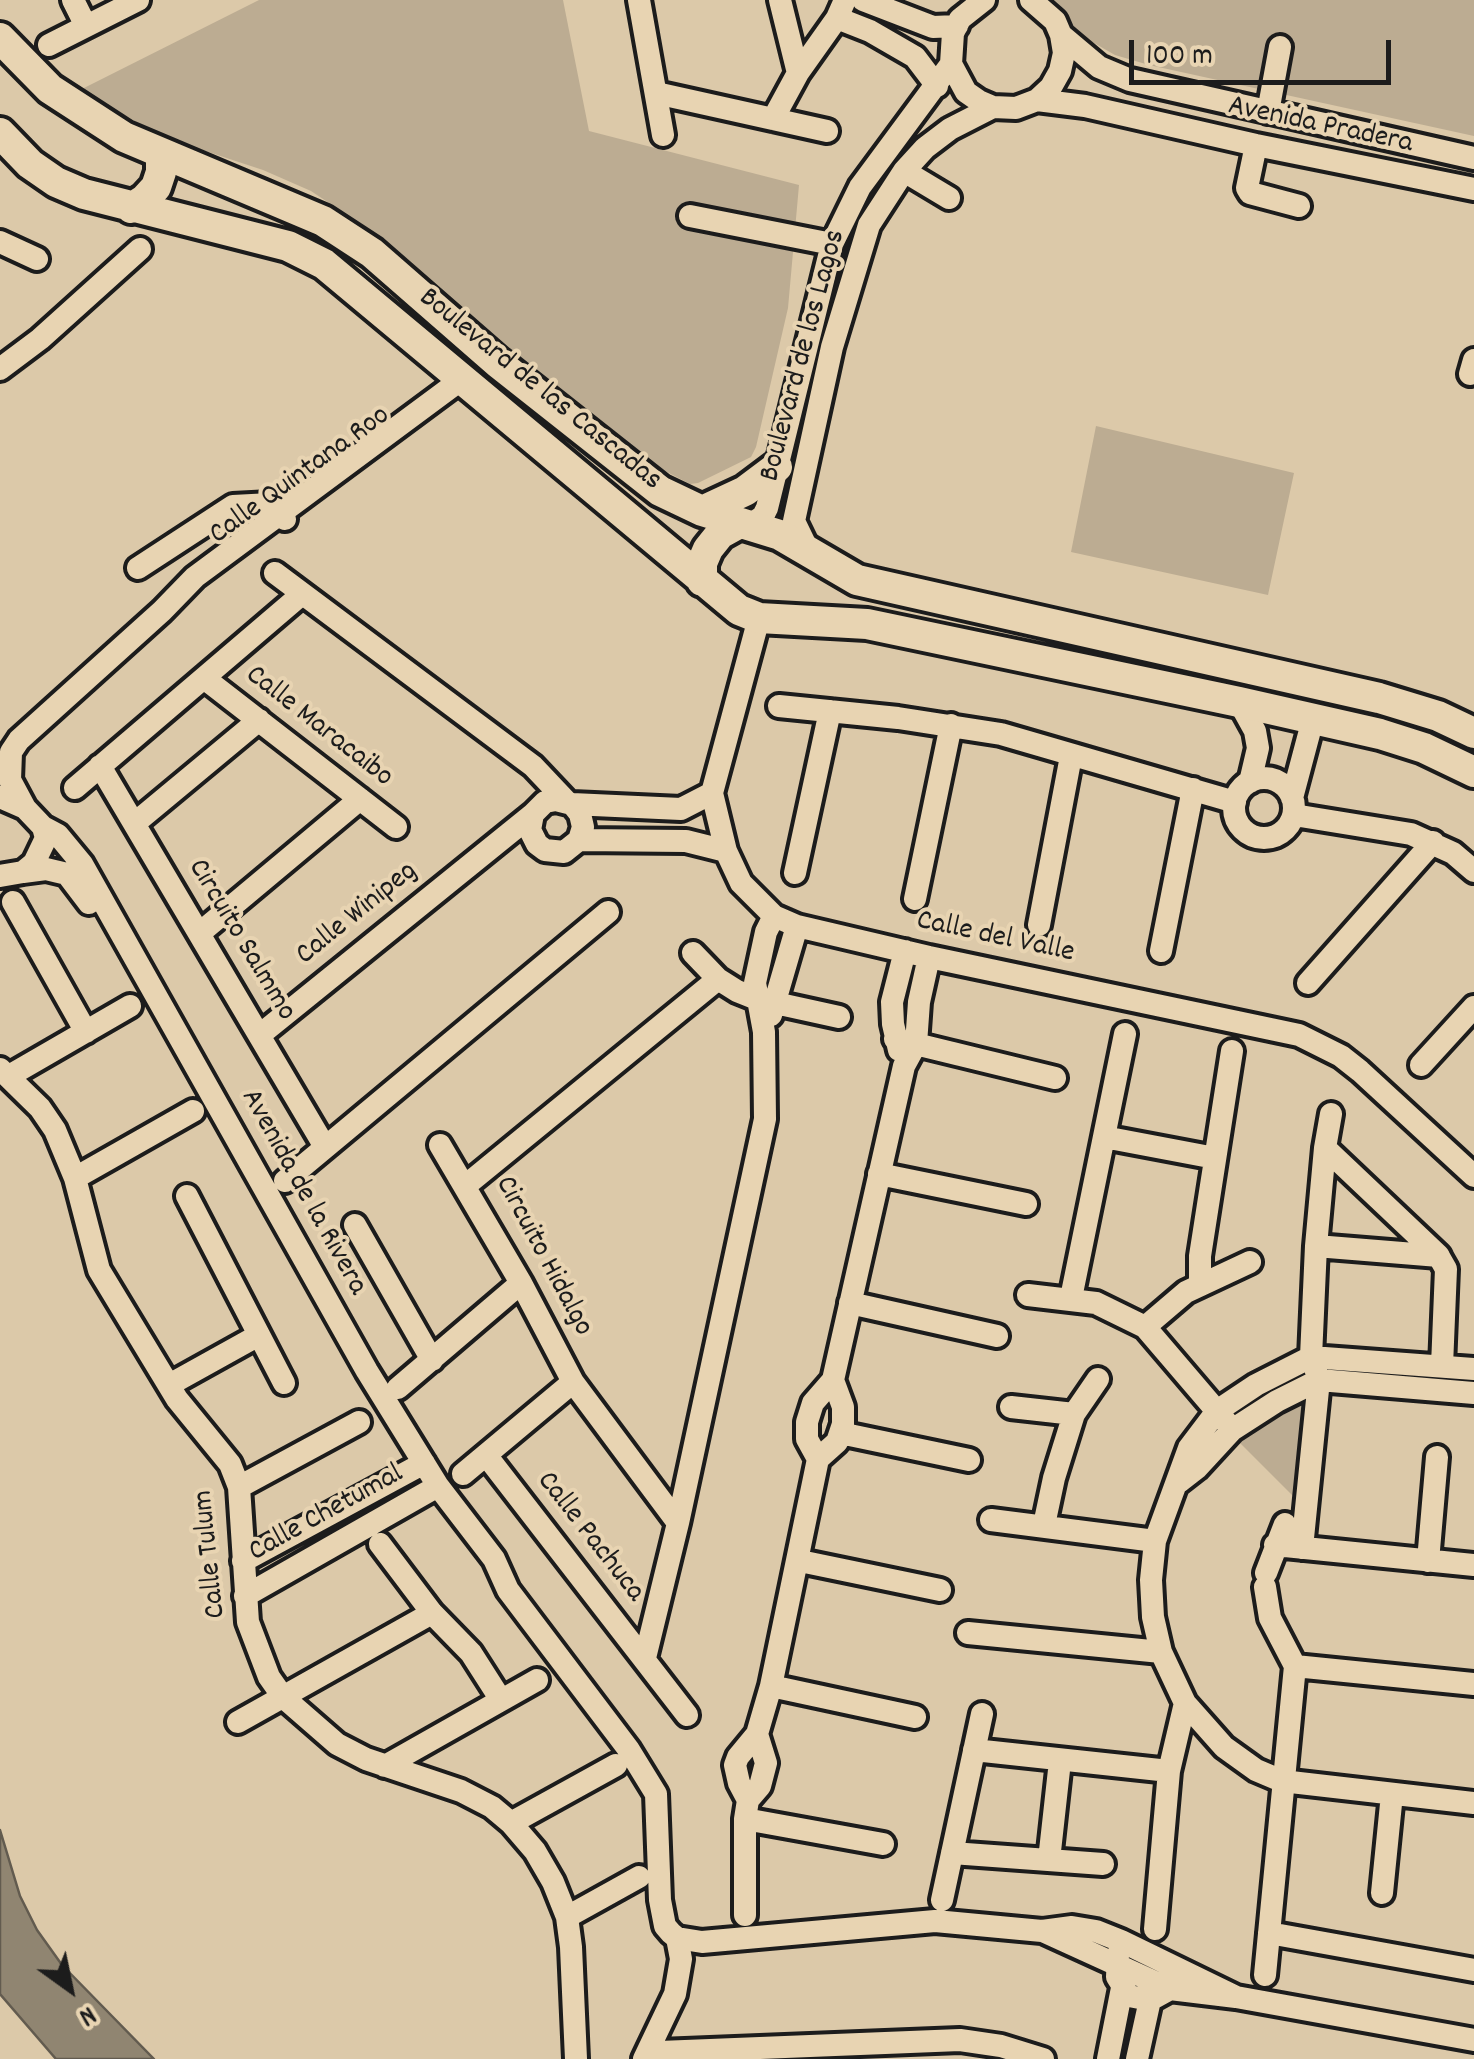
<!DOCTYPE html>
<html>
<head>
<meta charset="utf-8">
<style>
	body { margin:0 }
	#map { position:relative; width:1474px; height:2059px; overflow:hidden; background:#dcc9a9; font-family:Dekko,sans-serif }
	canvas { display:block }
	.north { position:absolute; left:20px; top:1939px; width:100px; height:100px; -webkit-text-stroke:8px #e8d4b2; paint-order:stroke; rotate:147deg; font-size:28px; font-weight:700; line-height:40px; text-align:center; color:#1c1c1c }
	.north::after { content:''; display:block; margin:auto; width:35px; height:45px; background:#1c1c1c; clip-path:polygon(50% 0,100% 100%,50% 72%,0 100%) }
	.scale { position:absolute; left:1129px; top:40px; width:262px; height:45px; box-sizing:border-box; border:5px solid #1c1c1c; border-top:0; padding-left:12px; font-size:30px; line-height:35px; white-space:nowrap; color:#1c1c1c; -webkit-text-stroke:8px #e8d4b2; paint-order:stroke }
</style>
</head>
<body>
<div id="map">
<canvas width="1474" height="2059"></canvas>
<div class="north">N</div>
<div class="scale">100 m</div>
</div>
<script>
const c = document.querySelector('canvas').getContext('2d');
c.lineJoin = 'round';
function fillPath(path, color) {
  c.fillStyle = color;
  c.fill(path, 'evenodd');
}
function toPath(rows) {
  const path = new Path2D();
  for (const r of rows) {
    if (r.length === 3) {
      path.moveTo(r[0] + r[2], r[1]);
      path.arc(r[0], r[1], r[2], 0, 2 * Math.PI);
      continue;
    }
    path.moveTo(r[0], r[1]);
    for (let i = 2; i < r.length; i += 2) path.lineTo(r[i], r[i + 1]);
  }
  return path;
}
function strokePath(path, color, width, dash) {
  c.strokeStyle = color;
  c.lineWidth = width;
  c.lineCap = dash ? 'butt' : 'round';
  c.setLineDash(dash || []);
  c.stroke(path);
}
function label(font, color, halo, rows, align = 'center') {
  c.font = font + ' Dekko,sans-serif';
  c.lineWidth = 8;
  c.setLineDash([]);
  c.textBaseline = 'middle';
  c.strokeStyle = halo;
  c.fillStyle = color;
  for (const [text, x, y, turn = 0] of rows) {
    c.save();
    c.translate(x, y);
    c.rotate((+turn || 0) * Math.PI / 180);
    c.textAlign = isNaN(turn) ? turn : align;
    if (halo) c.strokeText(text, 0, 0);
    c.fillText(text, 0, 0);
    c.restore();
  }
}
const green = toPath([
	[259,0,563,0,589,131,799,185,788,308,756,447,751,457,698,483,690,484,665,471,617,440,567,402,374,233,311,191,263,170,181,143,143,126,82,89],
	[1045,0,1474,0,1474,136,1149,65,1115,55,1087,39],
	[1096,426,1294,473,1268,595,1071,552],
	[1304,1389,1298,1501,1226,1429]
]);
const water = toPath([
	[0,1830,20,1896,37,1930,62,1965,154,2059,56,2059,0,1994,0,1830]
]);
const minor = toPath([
	[73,0,86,26],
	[639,0,663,135],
	[780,0,798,73],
	[863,0,933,27,957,26],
	[984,0,960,19,953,33,951,64,966,92,979,101,993,107,1016,108,1037,100,1051,87,1060,71,1064,53,1061,35,1055,21,1031,0],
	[837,18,870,31,915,57,937,86],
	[1061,35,1099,67,1130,80,1474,158],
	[49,45,138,0],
	[656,93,827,131],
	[1037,100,1085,106,1256,145,1474,189],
	[1268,112,1280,47],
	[773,119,798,73,837,18,845,0],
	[1256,145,1247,188,1250,193,1299,206],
	[904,171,949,198],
	[690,216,832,244],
	[0,242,37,259],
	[0,369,40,339,140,249],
	[1470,374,1474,360],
	[750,525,763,516,767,508,832,244,860,187,951,64],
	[809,552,794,521,832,347,869,225,904,171,925,148,950,129,993,107],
	[138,568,233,506,271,504,285,519],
	[275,573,533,766,567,802],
	[759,618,712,793,726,851,741,883,774,916,797,926,929,957,1299,1035,1341,1056,1360,1071,1474,1176],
	[204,678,396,827],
	[1239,702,1255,731,1258,748,1250,782],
	[779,706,898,718,1001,734,1235,802],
	[100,766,325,1147],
	[1264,808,30],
	[75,788,302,594],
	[0,797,25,808,43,827,46,838,34,863,23,872,0,876],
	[1292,798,1313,719],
	[572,804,580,814,583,827,579,840,564,852,545,850,537,844,530,830,533,814,545,802,556,800,572,804,681,809,712,793],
	[25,808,10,780,11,752,19,740,162,611,195,577,462,379],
	[1294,815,1411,834,1453,853,1474,871],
	[135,823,259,720],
	[43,827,58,835,82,864,367,1371,438,1486,494,1559,508,1590,629,1750,656,1794,660,1900,665,1926,671,1933,677,1938,702,1942,935,1921,1042,1931,1072,1927,1096,1931,1121,1941,1236,1997],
	[579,840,686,841,726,851],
	[23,872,46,869,67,874,89,903],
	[795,873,830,711],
	[915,899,951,725],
	[13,902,86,1032],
	[1039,925,1071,756],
	[201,932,360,799],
	[1161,951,1193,789],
	[693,953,718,979,737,991,757,999,839,1017],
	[1308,983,1433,842],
	[771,1015,797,926],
	[261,1034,533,814],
	[895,1039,1055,1078],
	[899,1050,893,1024,892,1002,905,951],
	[1421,1065,1474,1007],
	[0,1069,40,1108,55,1130,75,1178,99,1270,177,1399,230,1464,239,1487,248,1622,269,1677,283,1697,337,1744,366,1759,461,1791,492,1807,511,1823,535,1851,553,1882,567,1917,571,1947,576,2059],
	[9,1076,130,1006],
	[1104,1137,1215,1158],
	[440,1145,521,1283,573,1382,678,1523],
	[1325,1148,1438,1255,1446,1269,1442,1366],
	[879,1174,1026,1204],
	[75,1178,193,1111],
	[285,1181,608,912],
	[465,1186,718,979],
	[187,1196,284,1383],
	[355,1225,432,1360],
	[1316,1246,1325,1148,1331,1114],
	[1200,1284,1200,1256,1232,1051],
	[1028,1295,1096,1303,1145,1327,1227,1423],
	[1071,1298,1125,1034],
	[850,1303,997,1336],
	[1145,1327,1186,1292,1250,1262],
	[1474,1369,1311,1357,1256,1385,1217,1411,1189,1448,1155,1541,1151,1580,1153,1617,1161,1652,1185,1703,1224,1747,1256,1770,1282,1781,1474,1803],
	[169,1385,259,1335],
	[398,1388,521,1283],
	[1011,1407,1074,1414],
	[840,1433,969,1460],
	[486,1455,687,1715],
	[818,1459,807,1439,807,1422,813,1403,833,1380,904,1066,916,1044,919,1002,929,957],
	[463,1474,573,1382],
	[1179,1482,1197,1468,1232,1430,1277,1401,1319,1380,1474,1393],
	[239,1487,359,1422],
	[991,1520,1155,1541],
	[1044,1525,1054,1478,1074,1414,1098,1379],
	[380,1544,432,1613,471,1653,501,1700],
	[1275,1545,1474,1565],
	[1302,1548,1319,1380,1311,1357,1316,1246,1439,1256],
	[243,1561,424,1463],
	[800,1561,940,1590],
	[1428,1561,1437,1457],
	[1266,1573,1285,1524],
	[245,1596,438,1486],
	[968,1633,1161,1652],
	[645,1658,678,1523,765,1119,764,1032,755,983,766,932,774,916],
	[1295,1666,1474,1684],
	[771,1686,915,1717],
	[238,1722,432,1613],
	[974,1750,1169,1771],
	[385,1766,537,1680],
	[748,1800,739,1783,735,1765,738,1757,757,1734,771,1686,818,1459,837,1442,843,1424,843,1407,833,1380],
	[745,1819,883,1844],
	[511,1823,616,1765],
	[952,1853,1103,1864],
	[1049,1860,1060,1761],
	[1382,1893,1392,1794],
	[942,1900,982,1714],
	[745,1915,745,1819,748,1800,760,1786,766,1763,757,1734],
	[567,1917,639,1877],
	[1155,1929,1169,1771,1185,1703],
	[1045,1932,1170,1989,1236,1997,1474,2040],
	[1269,1933,1474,1970],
	[1118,1954,1117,1977,1129,1996,1150,2000,1170,1989,1173,1982],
	[1265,1975,1295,1666,1270,1618,1265,1587],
	[660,2052,960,2040,1001,2046,1043,2059],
	[644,2059,675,1994,681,1959,677,1938],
	[1108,2059,1122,1988],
	[1137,2059,1150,2000]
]);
const major = toPath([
	[0,38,50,89,124,137,323,221,372,253,498,363,660,491,702,511,780,535,857,580,1379,698,1438,716,1474,733],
	[0,133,30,164,56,182,84,194,288,246,324,264,739,610,759,618,867,624,1239,702,1380,734,1424,748,1474,772],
	[131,208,145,199,156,187,161,172,161,155],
	[702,511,745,491,777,467],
	[702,581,702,563,708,549,720,534,738,524]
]);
const streetNames = [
	["Avenida Pradera",1320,127,12],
	["Boulevard de los Lagos",805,356,-75],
	["Boulevard de las Cascadas",539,391,39],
	["Calle Quintana Roo",301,477,-36],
	["Calle Maracaibo",318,728,38],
	["Calle Winipeg",358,915,-39],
	["Calle del Valle",995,939,12],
	["Circuito Salmmo",240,941,59],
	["Avenida de la Rivera",302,1193,61],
	["Circuito Hidalgo",542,1257,62],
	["Calle Chetumal",327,1515,-29],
	["Calle Pachuca",589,1538,52],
	["Calle Tulum",212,1554,-96]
];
fillPath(green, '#bcac92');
fillPath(water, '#908571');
strokePath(water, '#625b4f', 2.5);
strokePath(minor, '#1c1c1c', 30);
strokePath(major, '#1c1c1c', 38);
strokePath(minor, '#e8d4b2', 22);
strokePath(major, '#e8d4b2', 30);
label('30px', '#1c1c1c', '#e8d4b2', streetNames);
</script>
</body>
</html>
